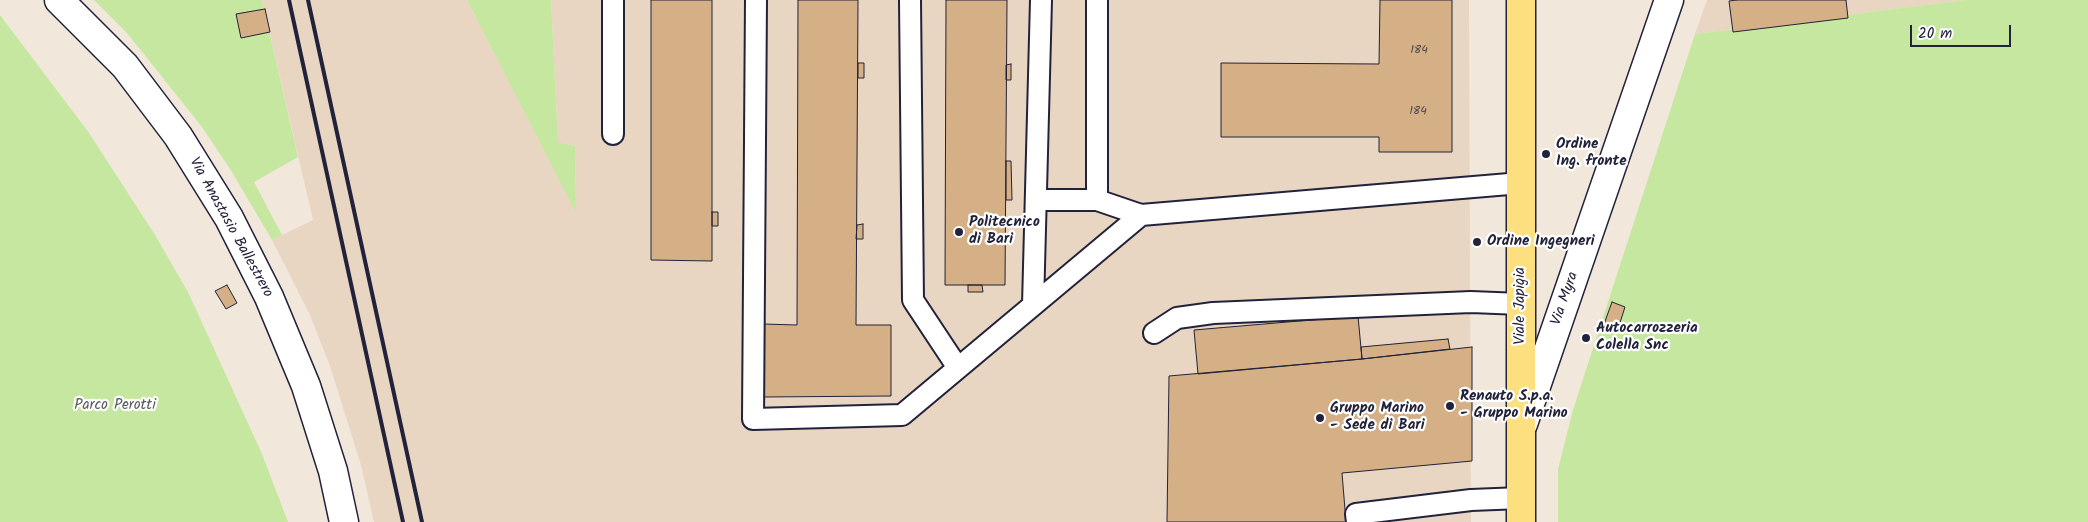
<!DOCTYPE html>
<html>
<head>
<meta charset="utf-8">
<style>
	body { margin:0 }
	#map { position:relative; width:2088px; height:522px; overflow:hidden; background:#f2e7db; font-family:Kalam,sans-serif }
	canvas { display:block }
	.scale { position:absolute; left:1910px; top:25px; width:101px; height:22px; box-sizing:border-box; border:2px solid #22223b; border-top:0; padding-left:6px; font-size:15px; line-height:18px; white-space:nowrap; color:#22223b; -webkit-text-stroke:4px #fff; paint-order:stroke }
</style>
</head>
<body>
<div id="map">
<canvas width="2088" height="522"></canvas>
<div class="scale">20 m</div>
</div>
<script>
const c = document.querySelector('canvas').getContext('2d');
c.lineJoin = 'round';
function fillPath(path, color) {
  c.fillStyle = color;
  c.fill(path, 'evenodd');
}
function toPath(rows) {
  const path = new Path2D();
  for (const r of rows) {
    path.moveTo(r[0], r[1]);
    for (let i = 2; i < r.length; i += 2) path.lineTo(r[i], r[i + 1]);
  }
  return path;
}
function strokePath(path, color, width, dash) {
  c.strokeStyle = color;
  c.lineWidth = width;
  c.lineCap = dash ? 'butt' : 'round';
  c.setLineDash(dash || []);
  c.stroke(path);
}
function label(font, color, halo, rows, align = 'center') {
  c.font = font + ' Kalam,sans-serif';
  c.lineWidth = 4.5;
  c.setLineDash([]);
  c.textBaseline = 'middle';
  c.strokeStyle = halo;
  c.fillStyle = color;
  for (const [text, x, y, turn = 0] of rows) {
    c.save();
    c.translate(x, y);
    c.rotate((+turn || 0) * Math.PI / 180);
    c.textAlign = isNaN(turn) ? turn : align;
    if (halo) c.strokeText(text, 0, 0);
    c.fillText(text, 0, 0);
    c.restore();
  }
}
const built = toPath([
	[262,0,467,0,576,211,575,146,558,142,551,0,1469,0,1471,522,374,522,361,465,330,366,309,313,272,240,313,220],
	[1707,0,1966,0,1695,34]
]);
const green = toPath([
	[94,0,262,0,298,157,254,182,282,235,272,240,232,172,202,127,127,33],
	[467,0,551,0,558,142,575,146,576,213],
	[1965,0,2088,0,2088,522,1558,522,1558,469,1573,410,1695,34],
	[0,15,89,133,155,235,188,292,262,454,288,522,0,522]
]);
const building = toPath([
	[651,0,712,0,712,261,651,260,651,0],
	[798,0,858,0,856,325,891,325,891,396,763,397,763,324,797,325,798,0],
	[946,0,1007,0,1005,285,945,285,946,0],
	[1380,0,1452,0,1452,152,1379,152,1379,137,1221,137,1221,63,1379,64,1380,0],
	[1737,0,1846,0,1848,18,1733,32,1729,1,1737,0],
	[265,9,270,32,241,38,236,14,265,9],
	[858,63,864,63,864,78,858,78,858,63],
	[1011,64,1011,80,1006,80,1006,65,1011,64],
	[1006,161,1011,161,1012,200,1006,200,1006,161],
	[712,212,718,212,718,226,712,226,712,212],
	[863,224,863,239,856,239,857,225,863,224],
	[227,285,237,303,226,309,215,291,227,285],
	[968,285,982,285,983,292,968,292,968,285],
	[1612,302,1625,307,1617,332,1603,327,1612,302],
	[1358,316,1362,359,1198,374,1194,330,1358,316],
	[1448,339,1450,349,1362,359,1361,347,1448,339],
	[1472,347,1472,461,1342,473,1346,522,1167,522,1169,376,1362,359,1472,347]
]);
const service = toPath([
	[756,0,753,419,902,415,1141,215,1521,183],
	[910,0,913,300,958,368],
	[1097,0,1097,200,1141,215],
	[613,134,613,0],
	[1037,200,1097,200],
	[1033,305,1041,0],
	[1154,333,1177,318,1213,313,1471,302,1521,304],
	[1357,522,1356,514,1471,500,1521,498]
]);
const minor = toPath([
	[59,0,125,66,178,136,229,218,269,297,306,386,333,471,344,522],
	[1523,424,1669,0]
]);
const primary = toPath([
	[1521,522,1521,0]
]);
const rail = toPath([
	[289,0,403,522],
	[308,0,422,522]
]);
const markers = [
	[1546,154,5,"#22223b"],
	[959,232,5,"#22223b"],
	[1477,242,5,"#22223b"],
	[1586,338,5,"#22223b"],
	[1450,406,5,"#22223b"],
	[1320,418,5,"#22223b"]
];
const numberNames = [
	["184",1419,51],
	["184",1418,112]
];
const poiNames = [
	["Ordine",1556,145],
	["Ing. fronte",1556,162],
	["Politecnico",969,223],
	["di Bari",969,240],
	["Ordine Ingegneri",1487,242],
	["Autocarrozzeria",1596,329],
	["Colella Snc",1596,346],
	["Renauto S.p.a.",1460,397],
	["- Gruppo Marino",1460,414],
	["Gruppo Marino",1330,409],
	["- Sede di Bari",1330,426]
];
const streetNames = [
	["Via Anastasio Ballestrero",230,228,61],
	["Via Myra",1566,299,-71],
	["Viale Japigia",1521,306,-90]
];
const parkNames = [
	["Parco Perotti",115,406]
];
fillPath(built, '#e9d6c2');
fillPath(green, '#c6e79f');
fillPath(building, '#d5b087');
strokePath(building, '#22223b', 1);
strokePath(service, '#22223b', 24);
strokePath(minor, '#22223b', 31);
strokePath(primary, '#22223b', 31);
strokePath(service, '#fff', 20);
strokePath(minor, '#fff', 28);
strokePath(primary, '#fce080', 28);
strokePath(rail, '#22223b', 4);
for (const [x, y, r, color] of markers) {
  const dot = new Path2D();
  dot.arc(x, y, r, 0, 2 * Math.PI);
  c.fillStyle = color;
  c.fill(dot);
  strokePath(dot, '#fff', 2);
}
label('12px', '#4f464e', null, numberNames);
label('bold 15px', '#22223b', '#fff', poiNames, 'left');
label('15px', '#22223b', '#fff', streetNames);
label('15px', '#535d59', '#fff', parkNames);
</script>
</body>
</html>
